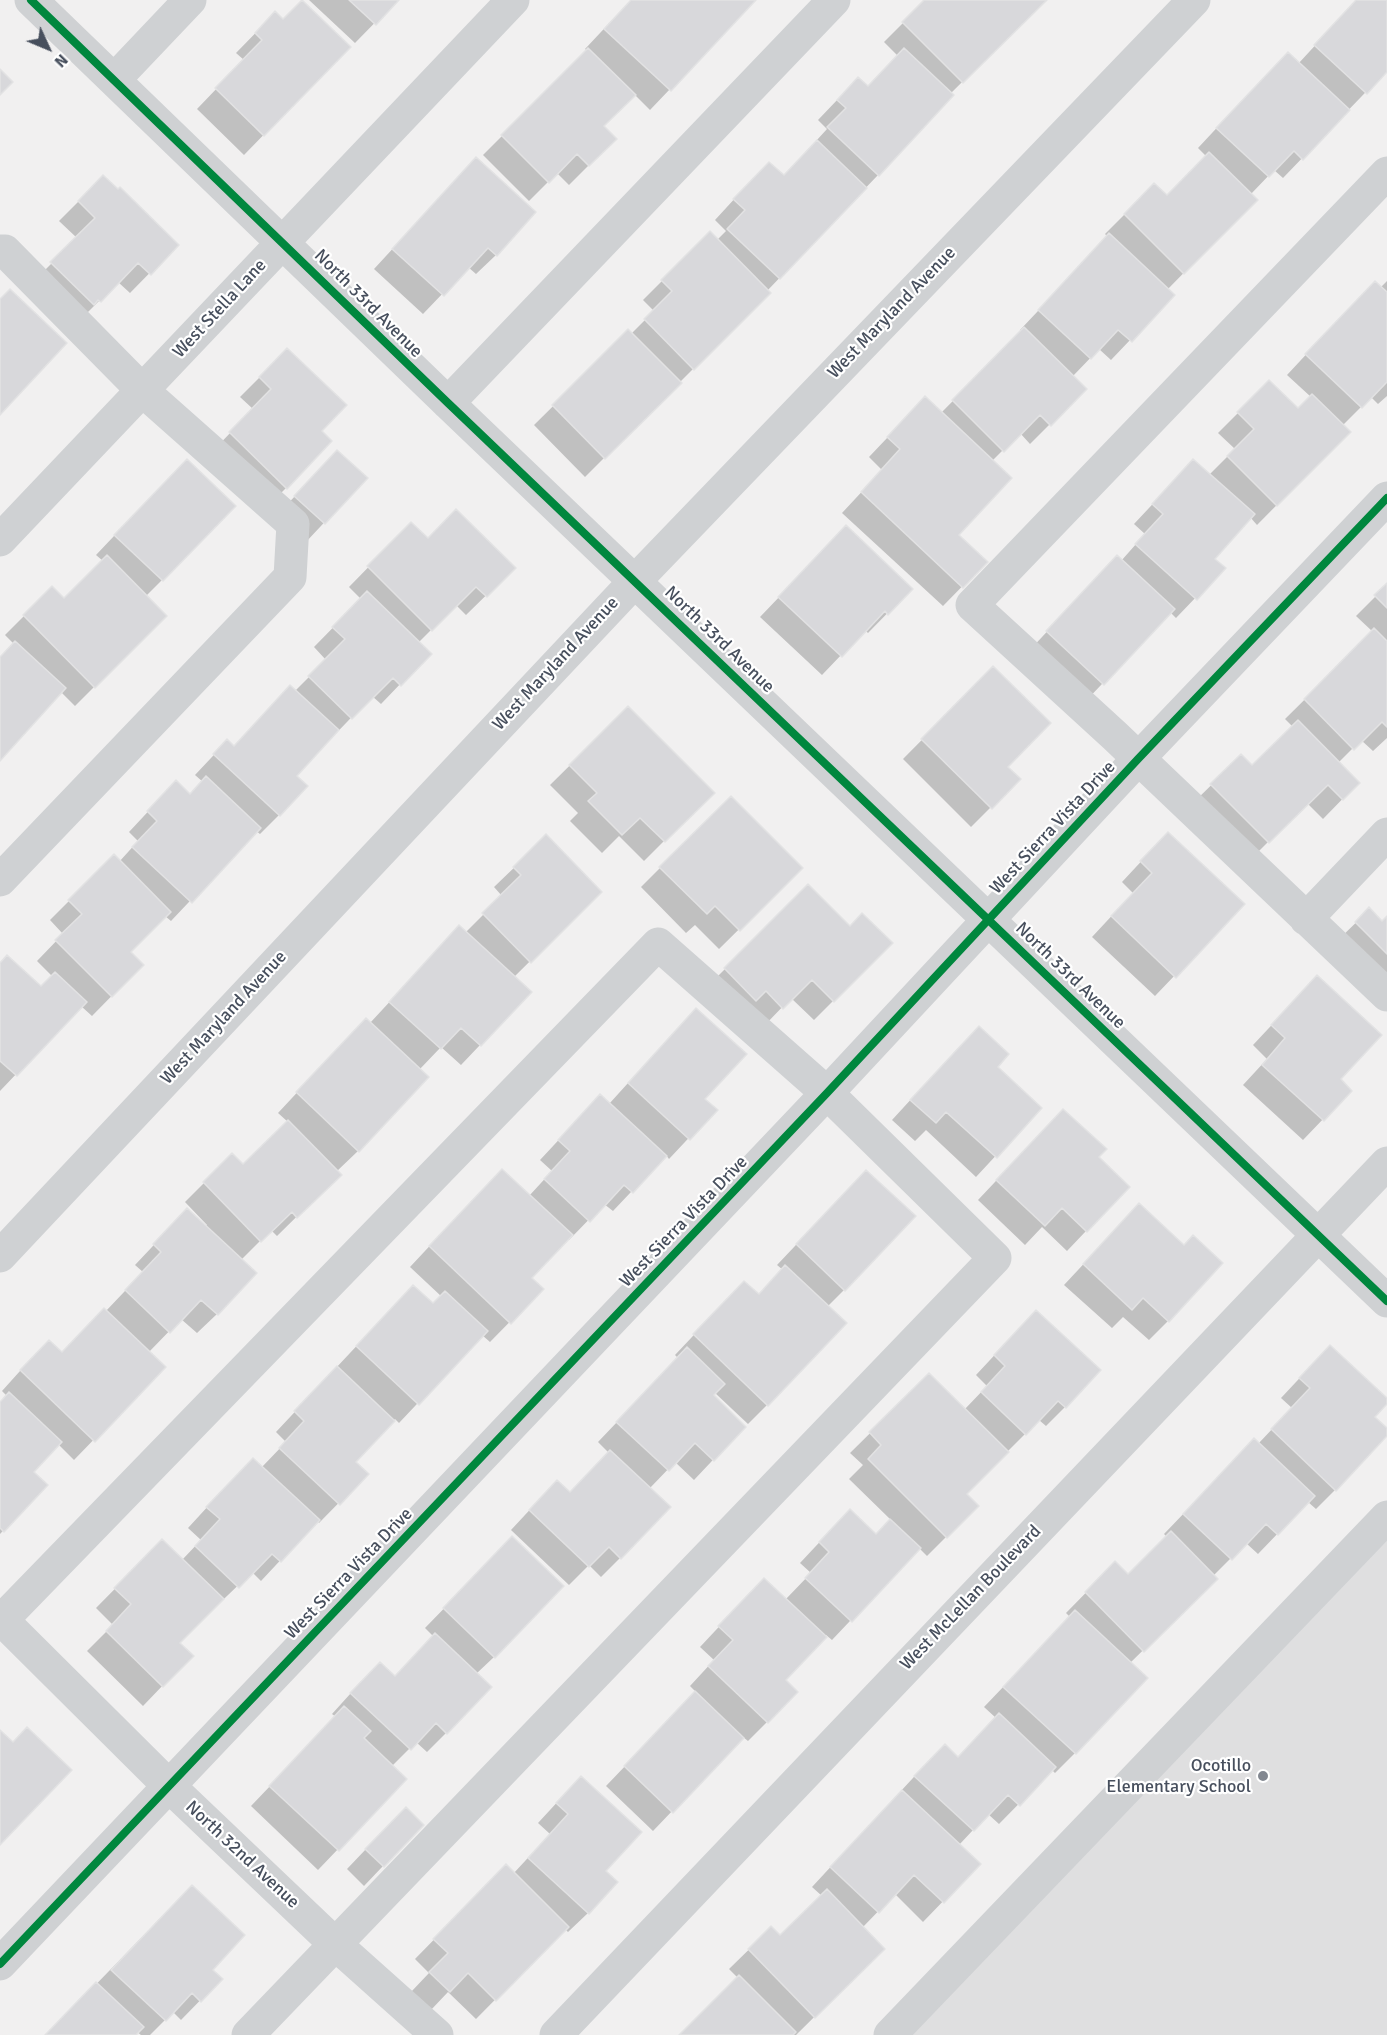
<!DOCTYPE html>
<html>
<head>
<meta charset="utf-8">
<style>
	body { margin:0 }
	#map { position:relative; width:1387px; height:2035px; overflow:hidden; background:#f1f0f0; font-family:Signika,sans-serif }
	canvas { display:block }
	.north { position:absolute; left:18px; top:18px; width:60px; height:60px; -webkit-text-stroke:4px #fff; paint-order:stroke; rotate:134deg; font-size:16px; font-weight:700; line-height:24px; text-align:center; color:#474f5d }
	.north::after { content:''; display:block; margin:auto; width:21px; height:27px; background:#474f5d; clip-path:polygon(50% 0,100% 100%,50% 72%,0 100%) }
</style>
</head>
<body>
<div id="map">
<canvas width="1387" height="2035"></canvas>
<div class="north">N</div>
</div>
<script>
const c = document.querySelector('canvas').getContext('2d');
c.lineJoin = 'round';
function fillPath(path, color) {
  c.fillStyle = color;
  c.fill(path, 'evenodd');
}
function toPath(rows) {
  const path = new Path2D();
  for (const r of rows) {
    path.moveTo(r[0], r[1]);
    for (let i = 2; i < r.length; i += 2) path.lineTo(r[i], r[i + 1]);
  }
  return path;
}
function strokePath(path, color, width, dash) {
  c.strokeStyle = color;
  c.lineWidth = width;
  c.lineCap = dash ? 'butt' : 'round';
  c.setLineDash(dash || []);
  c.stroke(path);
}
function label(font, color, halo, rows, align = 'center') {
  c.font = font + ' Signika,sans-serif';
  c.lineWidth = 4.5;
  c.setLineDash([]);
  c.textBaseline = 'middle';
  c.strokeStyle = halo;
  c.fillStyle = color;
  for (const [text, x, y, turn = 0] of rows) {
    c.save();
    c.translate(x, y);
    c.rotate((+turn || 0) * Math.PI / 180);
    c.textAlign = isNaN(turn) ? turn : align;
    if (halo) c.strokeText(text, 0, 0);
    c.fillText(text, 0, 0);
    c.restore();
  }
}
const education = toPath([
	[1387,1517,1387,2035,890,2035]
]);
const shadow = toPath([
	[309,0,397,0,355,43],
	[631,0,754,1,650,110,634,94,602,126,615,139,569,185,557,173,529,201,483,155,587,51,585,49],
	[926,0,1045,0,950,94,878,175,767,291,769,293,585,477,534,425,628,332,631,334,654,311,643,300,710,233,717,240,726,231,715,220,749,183,783,177,827,129,818,120,839,98,867,88,898,56,884,42],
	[1357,0,1387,0,1387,70,1283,178,1274,170,1250,195,1255,200,1167,290,1173,295,1111,360,1099,349,1072,377,1085,389,1030,444,1020,433,992,461,957,535,986,562,943,606,842,513,882,470,869,457,906,418,941,413,1021,332,1020,330,1108,237,1105,234,1154,185,1167,197,1207,157,1198,148,1268,73,1298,64],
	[275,13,283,21,349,47,244,155,197,109,244,60,236,53],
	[103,177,177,245,130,293,118,282,80,320,32,283,77,238,59,221],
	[457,179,496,255,476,274,468,267,423,314,374,269],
	[1387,281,1387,396,1378,404,1371,397,1342,426,1349,432,1257,525,1250,517,1213,559,1223,569,1176,618,1170,612,1084,703,1028,652,1098,577,1121,561,1145,534,1134,524,1193,461,1209,475,1235,449,1218,433,1269,382,1298,410,1311,397,1287,375,1355,302,1380,288],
	[287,350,286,488,267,507,211,453,253,409,240,397],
	[318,472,366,478,305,543,276,516],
	[167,480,162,580,146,596,165,616,75,706,61,692,0,758,0,658,14,644,5,635,52,588,64,600,103,561,96,555],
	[428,540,514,568,466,615,456,605,418,643,429,654,381,704,372,696,295,776,279,815,260,834,256,831,171,921,165,916,129,952,142,965,92,1016,81,1006,0,1091,0,964,40,988,52,976,37,961,63,934,50,920,114,856,119,862,138,841,129,832,157,802,189,795,203,782,195,775,227,741,233,747,290,687,295,691,326,660,314,647,361,599,349,587,392,543],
	[827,547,911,589,868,633,865,630,822,675,760,617],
	[1387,585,1387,738,1373,751,1361,740,1338,763,1358,783,1323,819,1307,803,1249,861,1192,804,1241,756,1252,767,1293,727,1285,719,1373,632,1356,616],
	[993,668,1006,767,1019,779,971,827,903,759],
	[628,708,712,793,644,861,619,836,602,853,570,821,578,813,550,785],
	[730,798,801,868,719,949,695,925,686,933,641,887],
	[546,837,600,892,514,977,480,1045,461,1065,441,1047,419,1070,358,1151,336,1172,339,1175,277,1236,271,1230,241,1260,255,1273,217,1314,197,1333,181,1319,148,1353,164,1367,74,1460,58,1444,31,1472,46,1485,0,1534,0,1403,7,1396,2,1391,29,1361,61,1353,105,1312,143,1272,135,1265,168,1230,205,1227,207,1225,185,1202,232,1155,243,1166,288,1122,278,1113,347,1039,370,1023,459,927,465,933,502,896,494,887],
	[1149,853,1243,904,1155,996,1092,937,1133,893,1122,882],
	[808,886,850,927,891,943,814,1020,791,998,763,1027,705,989],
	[1369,910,1382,923,1387,918,1387,993,1336,942],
	[1298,997,1339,1080,1350,1091,1303,1140,1243,1085,1267,1059,1253,1045],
	[677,1029,703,1100,715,1110,669,1159,666,1155,613,1211,604,1204,569,1240,567,1239,530,1278,542,1289,490,1342,482,1335,399,1423,395,1419,354,1462,367,1474,319,1523,317,1521,261,1581,252,1572,178,1643,191,1656,143,1706,87,1651,113,1625,96,1608,162,1541,182,1560,201,1540,188,1528,233,1479,261,1468,286,1442,276,1432,394,1306,433,1305,442,1297,410,1267,482,1190,529,1196,552,1171,540,1160,581,1116,609,1104],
	[959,1047,996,1067,1040,1108,976,1177,926,1130,915,1141,892,1120],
	[1044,1130,1097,1157,1086,1231,1067,1251,1042,1227,1025,1245,978,1200],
	[847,1191,844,1290,827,1307,767,1405,748,1424,714,1392,712,1395,744,1427,694,1480,675,1462,649,1489,620,1558,601,1577,589,1565,569,1585,511,1530,538,1501,569,1494,609,1453,598,1442,678,1358,675,1355,725,1302,758,1296,783,1270,777,1265],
	[1120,1225,1168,1321,1149,1340,1123,1317,1112,1328,1064,1285],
	[1017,1331,1065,1407,1046,1426,1039,1420,965,1494,977,1506,927,1556,919,1548,832,1640,826,1635,784,1680,767,1722,748,1741,743,1737,653,1831,606,1786,696,1692,690,1686,714,1660,700,1647,745,1599,785,1600,811,1573,800,1563,830,1531,875,1536,891,1520,849,1479,863,1465,850,1453,929,1375,964,1410,987,1386,976,1375],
	[1311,1366,1387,1400,1373,1417,1387,1430,1387,1434,1335,1490,1316,1509,1308,1502,1258,1554,1246,1543,1213,1576,1216,1579,1130,1663,1146,1678,1075,1753,1055,1773,1052,1770,999,1824,988,1814,959,1845,979,1864,923,1922,895,1894,862,1928,883,1949,796,2035,681,2035,738,1978,729,1969,771,1928,780,1937,822,1896,812,1887,925,1765,957,1758,996,1718,984,1707,1070,1617,1066,1613,1115,1563,1128,1576,1167,1537,1164,1534,1235,1460,1258,1444,1292,1408,1281,1398],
	[493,1558,494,1657,476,1674,446,1733,427,1752,416,1742,392,1766,405,1779,318,1870,251,1806,336,1717,332,1714,360,1683,394,1677,433,1636,425,1628],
	[562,1797,604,1871,588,1913,568,1932,565,1929,476,2019,448,1992,430,2011,411,1992,429,1973,415,1959,506,1866,513,1874,550,1834,538,1823],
	[386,1828,383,1866,364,1886,347,1869],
	[172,1906,210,1970,221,1979,181,2020,173,2012,150,2035,141,2035,137,2032,134,2035,47,2035]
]);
const building = toPath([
	[302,0,351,47,264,136,215,88,262,40,255,33,275,11,283,19,302,0],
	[349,0,399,0,376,25,349,0],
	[631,0,756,0,671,91,604,29,631,0],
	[924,0,1047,0,963,83,902,22,924,0],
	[1356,0,1387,0,1387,72,1367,94,1314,45,1356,0],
	[588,48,636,95,604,126,617,139,589,166,577,154,549,183,501,135,588,48],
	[904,48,954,95,879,176,827,127,846,108,837,100,858,77,868,86,904,48],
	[1288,52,1350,110,1303,160,1294,151,1269,177,1216,128,1288,52],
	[0,69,13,82,0,95,0,69],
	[817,140,867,188,780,279,727,229,745,210,733,199,769,162,784,175,817,140],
	[1209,152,1258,200,1184,274,1124,214,1154,183,1167,195,1209,152],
	[476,157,536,212,497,256,488,248,444,296,392,249,476,157],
	[103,175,118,189,120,187,179,245,151,275,138,263,101,302,98,300,94,305,50,262,95,218,78,201,103,175],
	[710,231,771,293,694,370,644,319,672,291,661,280,710,231],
	[1109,233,1175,295,1132,342,1118,330,1091,359,1038,310,1109,233],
	[1375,281,1387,292,1387,382,1362,408,1305,354,1375,281],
	[10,289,67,343,0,415,0,299,10,289],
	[1024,327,1087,389,1051,426,1040,415,1004,452,952,400,1024,327],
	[628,329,682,383,605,459,552,405,628,329],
	[287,348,347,405,322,431,332,441,287,489,229,432,271,389,259,377,287,348],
	[1269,380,1298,408,1312,394,1351,432,1277,506,1227,456,1254,429,1237,412,1269,380],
	[925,396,1012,478,959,535,988,562,963,588,861,492,900,449,887,437,925,396],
	[337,450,368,478,325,524,294,496,337,450],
	[187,459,236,506,163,581,114,535,187,459],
	[1193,459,1255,514,1215,559,1226,568,1197,600,1135,544,1163,514,1152,504,1193,459],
	[456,509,516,568,487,597,476,587,432,631,367,566,411,522,428,538,456,509],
	[846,525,913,589,888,615,885,611,842,657,778,597,846,525],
	[107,555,167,616,95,688,23,615,52,586,64,598,107,555],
	[1117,555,1175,609,1104,685,1046,631,1117,555],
	[1387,583,1387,608,1374,595,1387,583],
	[367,591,432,654,401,686,393,678,352,719,308,676,345,639,332,627,367,591],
	[1374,628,1387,641,1387,727,1382,722,1354,750,1304,699,1374,628],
	[15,641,66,688,0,761,0,657,15,641],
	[993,666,1051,723,1008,767,1021,779,992,809,921,739,993,666],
	[290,685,339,730,297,776,308,786,280,816,213,754,227,739,234,746,290,685],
	[628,706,715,793,665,842,640,818,622,835,588,801,597,793,569,765,628,706],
	[1298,720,1360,783,1343,800,1328,785,1269,843,1210,784,1241,754,1252,765,1298,720],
	[206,776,261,828,192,903,132,847,157,821,147,811,176,780,190,794,206,776],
	[731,796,803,868,740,931,715,906,707,914,659,867,731,796],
	[1168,832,1245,904,1176,978,1111,916,1152,873,1140,861,1168,832],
	[546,834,602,892,531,963,482,913,521,875,513,867,546,834],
	[114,854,171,912,131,952,144,965,112,997,55,940,82,914,68,900,114,854],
	[808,884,850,926,862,913,893,943,834,1002,812,980,783,1009,766,991,756,1001,724,968,808,884],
	[1369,907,1382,921,1387,916,1387,954,1355,922,1369,907],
	[459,925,532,992,481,1046,461,1028,441,1049,389,1002,459,925],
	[7,955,41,986,55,972,87,1002,17,1076,0,1061,0,963,7,955],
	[1317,975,1382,1035,1341,1079,1352,1091,1324,1121,1262,1065,1285,1038,1271,1025,1317,975],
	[696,1008,747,1054,705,1099,718,1110,690,1140,628,1083,696,1008],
	[366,1018,429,1077,359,1152,296,1092,366,1018],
	[979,1026,1009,1054,998,1067,1042,1108,997,1158,946,1112,936,1123,910,1100,979,1026],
	[600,1094,667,1156,633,1193,624,1185,590,1222,544,1179,570,1151,558,1140,600,1094],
	[1063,1109,1107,1149,1099,1157,1130,1187,1087,1232,1062,1208,1045,1226,996,1180,1063,1109],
	[288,1120,342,1175,297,1218,292,1212,261,1242,203,1182,232,1153,243,1164,288,1120],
	[502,1169,573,1235,532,1278,544,1289,511,1324,429,1246,502,1169],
	[866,1170,916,1216,845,1291,796,1244,866,1170],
	[1139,1203,1184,1245,1193,1235,1223,1263,1169,1322,1143,1298,1132,1310,1083,1264,1139,1203],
	[187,1208,257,1273,218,1315,201,1300,170,1333,125,1290,161,1252,153,1244,187,1208],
	[785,1265,847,1323,768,1406,693,1334,744,1281,759,1294,785,1265],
	[413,1285,433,1303,445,1291,488,1331,419,1405,356,1346,413,1285],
	[104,1308,166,1367,95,1442,20,1370,49,1340,62,1352,104,1308],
	[1036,1310,1101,1370,1066,1408,1058,1401,1026,1435,981,1392,1005,1366,994,1355,1036,1310],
	[1330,1345,1387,1398,1387,1404,1375,1417,1387,1428,1387,1436,1336,1491,1271,1429,1310,1388,1299,1378,1330,1345],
	[687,1347,725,1384,714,1395,746,1427,714,1461,695,1443,669,1471,616,1422,687,1347],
	[337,1366,395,1421,356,1462,369,1474,340,1505,279,1448,304,1421,294,1411,337,1366],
	[929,1373,1009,1452,967,1494,979,1506,947,1538,868,1459,881,1445,869,1432,929,1373],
	[9,1392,62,1442,34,1472,48,1485,4,1532,0,1528,0,1402,9,1392],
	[1254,1438,1315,1496,1278,1535,1266,1524,1232,1560,1183,1514,1254,1438],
	[610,1450,671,1507,621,1559,609,1547,589,1567,529,1510,557,1480,570,1492,610,1450],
	[253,1458,320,1520,281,1562,272,1554,239,1588,195,1546,220,1519,206,1507,253,1458],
	[850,1509,876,1534,890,1519,921,1548,852,1622,805,1578,829,1552,819,1542,850,1509],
	[1171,1531,1218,1579,1144,1652,1085,1592,1115,1561,1128,1574,1171,1531],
	[512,1536,564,1586,495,1658,443,1608,512,1536],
	[162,1539,224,1599,180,1643,194,1656,163,1687,106,1631,131,1604,114,1588,162,1539],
	[764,1578,827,1637,786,1680,798,1692,768,1723,708,1666,733,1640,718,1626,764,1578],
	[1075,1610,1148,1678,1076,1754,1003,1687,1075,1610],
	[435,1633,492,1687,447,1734,436,1723,411,1750,350,1693,380,1662,395,1676,435,1633],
	[695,1691,744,1738,673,1813,624,1766,695,1691],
	[344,1706,371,1731,364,1738,407,1779,339,1851,269,1786,344,1706],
	[999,1713,1056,1767,1020,1806,1008,1795,974,1831,914,1776,945,1744,958,1757,999,1713],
	[27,1727,72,1770,0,1845,0,1730,13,1742,27,1727],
	[581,1776,642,1832,606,1871,618,1882,589,1914,528,1858,568,1814,556,1803,581,1776],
	[902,1790,981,1864,944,1903,914,1875,879,1913,830,1867,902,1790],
	[406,1807,424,1825,384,1867,365,1849,406,1807],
	[506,1864,569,1927,496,2001,468,1973,450,1992,429,1972,448,1953,433,1939,506,1864],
	[192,1885,245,1935,213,1970,223,1979,201,2002,192,1993,166,2021,111,1970,192,1885],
	[827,1889,885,1949,815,2018,748,1949,771,1926,780,1935,827,1889],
	[739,1975,796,2032,793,2035,679,2035,739,1975],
	[96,1982,144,2027,136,2035,45,2035,96,1982]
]);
const minor = toPath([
	[31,0,448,403,1387,1301],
	[114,80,190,0],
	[1387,173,972,605,1115,736,1387,995],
	[0,251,5,251,143,391,293,524,290,577,0,880],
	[448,403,834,0],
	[0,540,513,0],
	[1306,919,1387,834],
	[0,1256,636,580,1194,0],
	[0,1618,169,1786,334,1943,437,2035],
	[0,1622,658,944,827,1093,995,1258,248,2035],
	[0,1964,827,1093,1138,759,1387,498],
	[556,2035,1387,1163],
	[890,2035,1387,1517]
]);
const cycleway = toPath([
	[31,0,448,403,1387,1301],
	[0,1964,827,1093,1138,759,1387,498]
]);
const markers = [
	[1263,1776,6,"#828790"]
];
const streetNames = [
	["North 33rd Avenue",368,304,45],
	["West Stella Lane",220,309,-47],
	["West Maryland Avenue",892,313,-46],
	["North 33rd Avenue",719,640,44],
	["West Maryland Avenue",556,664,-47],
	["West Sierra Vista Drive",1053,828,-47],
	["North 33rd Avenue",1070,976,44],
	["West Maryland Avenue",224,1018,-47],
	["West Sierra Vista Drive",684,1222,-46],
	["West Sierra Vista Drive",349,1574,-46],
	["West McLellan Boulevard",971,1598,-46],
	["North 32nd Avenue",242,1855,43]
];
const poiNames = [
	["Ocotillo",1251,1766],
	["Elementary School",1251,1787]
];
fillPath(education, '#dfdfe0');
fillPath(shadow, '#0003');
fillPath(building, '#d8d8db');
strokePath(building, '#e2e2e3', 1.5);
strokePath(minor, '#cfd1d3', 33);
strokePath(cycleway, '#00873e', 8);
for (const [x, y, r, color] of markers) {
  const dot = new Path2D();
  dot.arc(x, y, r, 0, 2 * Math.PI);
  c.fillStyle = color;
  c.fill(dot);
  strokePath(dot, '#fff', 2);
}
label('18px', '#474f5d', '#fff', streetNames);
label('18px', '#474f5d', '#fff', poiNames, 'right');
</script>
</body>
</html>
